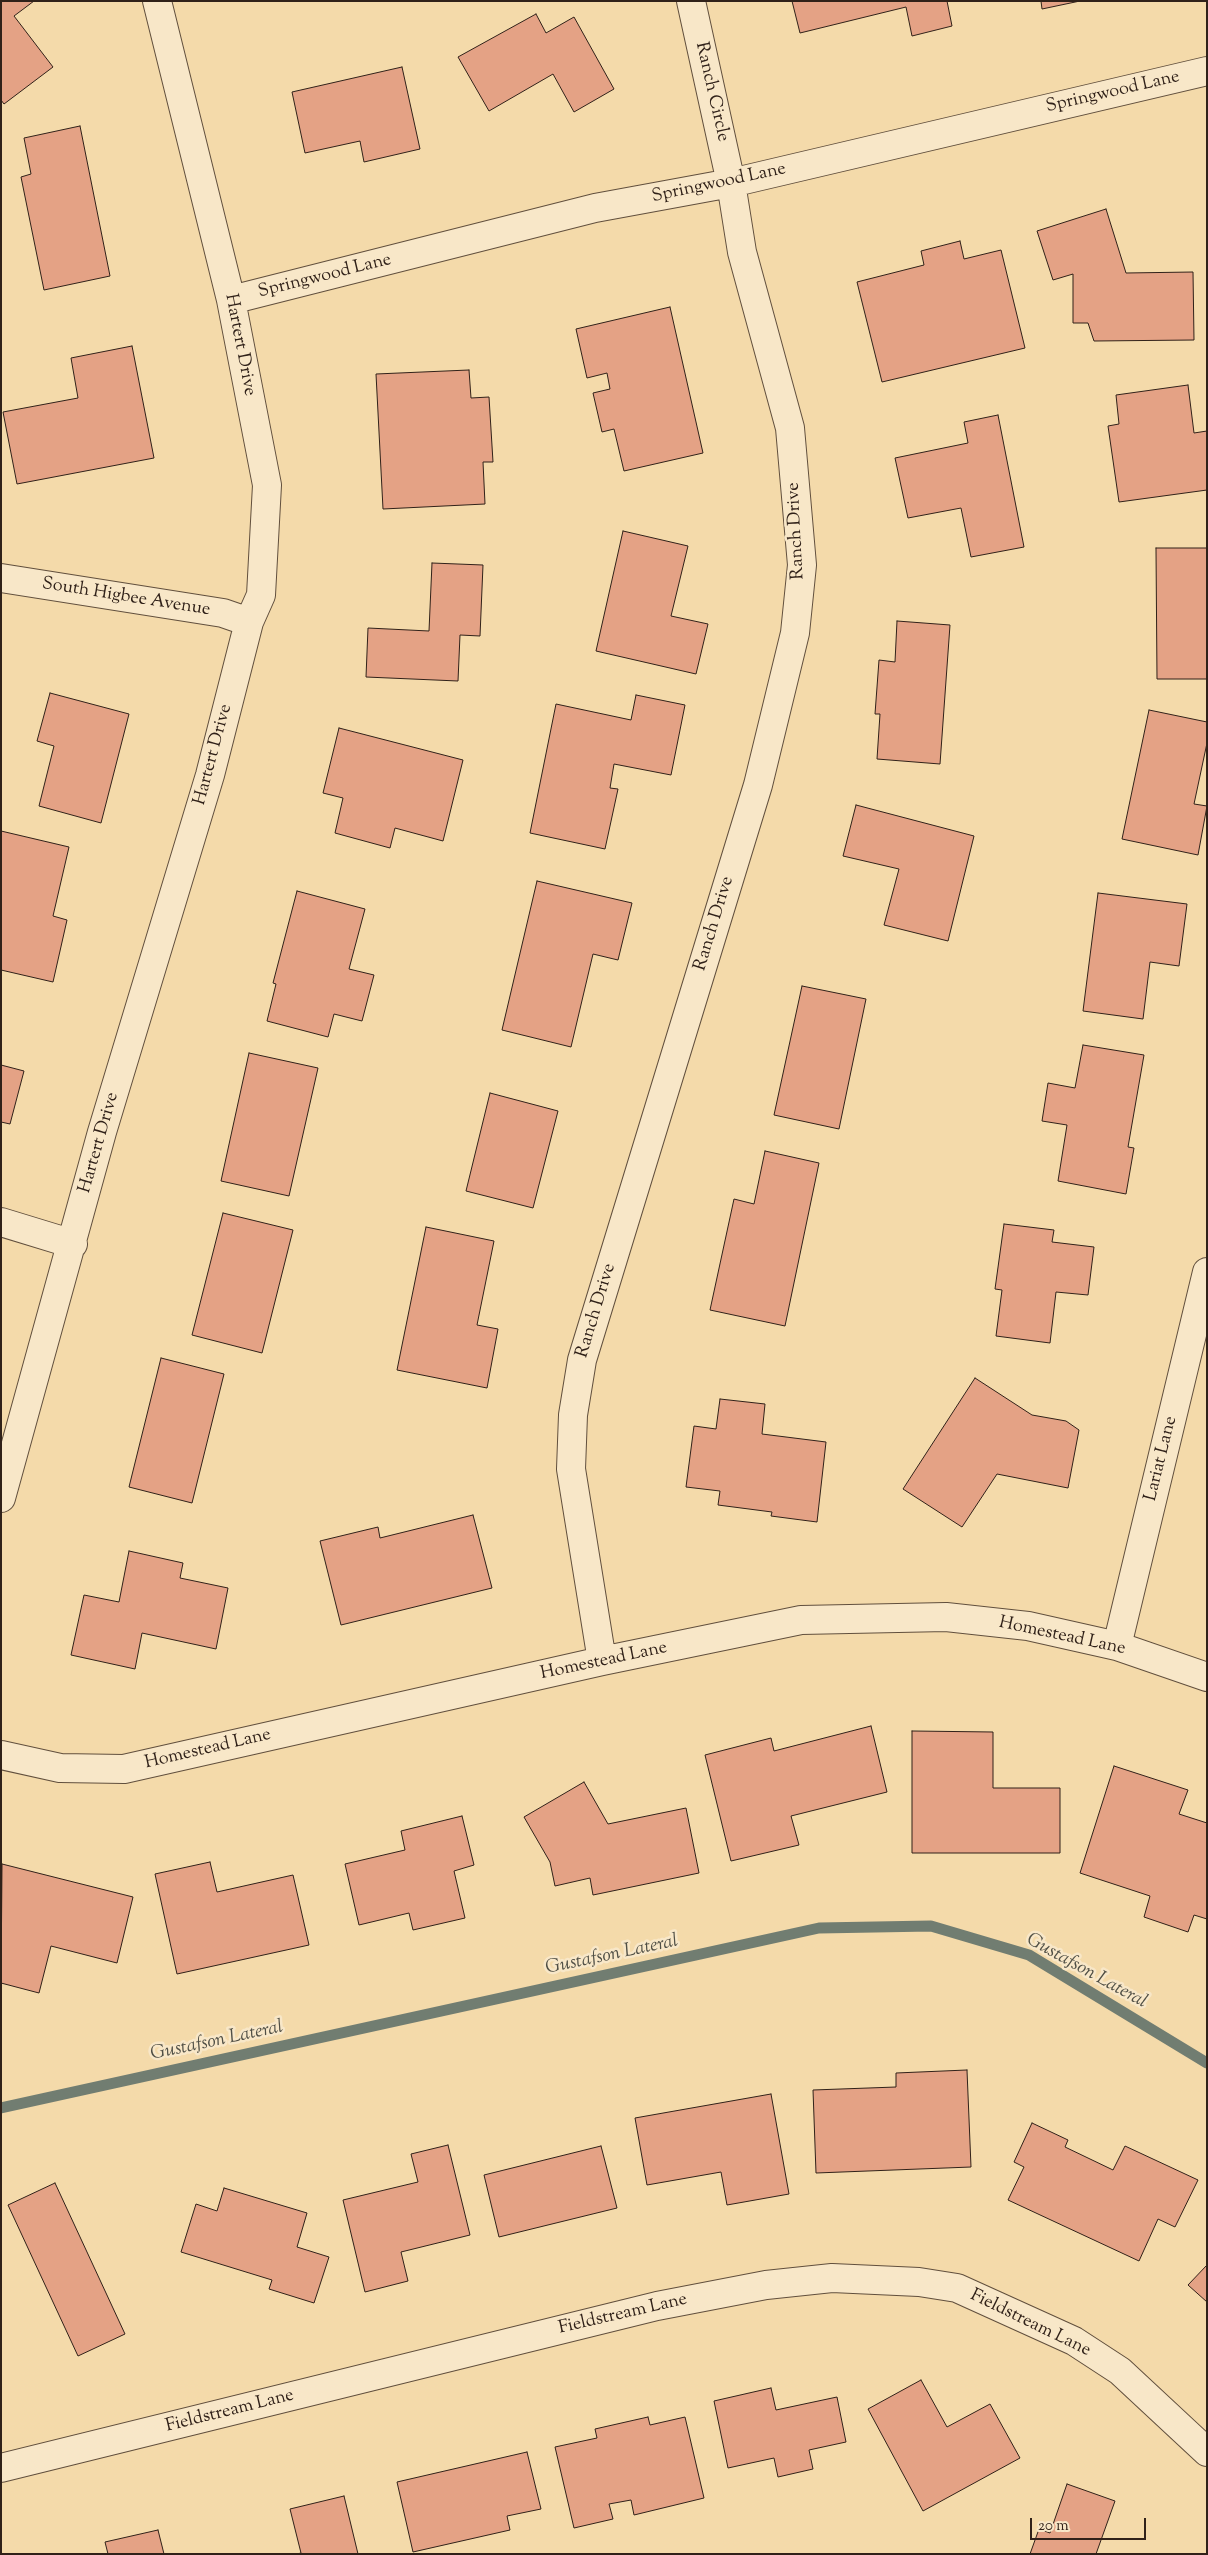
<!DOCTYPE html>
<html>
<head>
<meta charset="utf-8">
<style>
	body { margin:0 }
	#map { position:relative; width:1208px; height:2555px; overflow:hidden; background:#f4daaa; font-family:"Sorts Mill Goudy",serif }
	canvas { display:block }
	.frame { position:absolute; inset:0; border:2px solid #302119; pointer-events:none }
	.scale { position:absolute; left:1030px; top:2518px; width:116px; height:22px; box-sizing:border-box; border:2px solid #302119; border-top:0; padding-left:6px; font-size:15px; line-height:18px; white-space:nowrap; color:#302119; -webkit-text-stroke:4px #f8e7c8; paint-order:stroke }
</style>
</head>
<body>
<div id="map">
<canvas width="1208" height="2555"></canvas>
<div class="frame"></div>
<div class="scale">20 m</div>
</div>
<script>
const c = document.querySelector('canvas').getContext('2d');
c.lineJoin = 'round';
function toPath(rows) {
  const path = new Path2D();
  for (const r of rows) {
    path.moveTo(r[0], r[1]);
    for (let i = 2; i < r.length; i += 2) path.lineTo(r[i], r[i + 1]);
  }
  return path;
}
function strokePath(path, color, width, dash) {
  c.strokeStyle = color;
  c.lineWidth = width;
  c.lineCap = dash ? 'butt' : 'round';
  c.setLineDash(dash || []);
  c.stroke(path);
}
function fillPath(path, color) {
  c.fillStyle = color;
  c.fill(path, 'evenodd');
}
function label(font, color, halo, rows, align = 'center') {
  c.font = font + ' "Sorts Mill Goudy",serif';
  c.lineWidth = 5;
  c.setLineDash([]);
  c.textBaseline = 'middle';
  c.strokeStyle = halo;
  c.fillStyle = color;
  for (const [text, x, y, turn = 0] of rows) {
    c.save();
    c.translate(x, y);
    c.rotate((+turn || 0) * Math.PI / 180);
    c.textAlign = isNaN(turn) ? turn : align;
    if (halo) c.strokeText(text, 0, 0);
    c.fillText(text, 0, 0);
    c.restore();
  }
}
const stream = toPath([
	[1,2108,819,1928,931,1926,1029,1955,1207,2063]
]);
const building = toPath([
	[1,1,34,1,14,16,53,67,4,104,1,100,1,1],
	[792,1,947,1,952,26,912,36,906,7,800,33,792,1],
	[1041,1,1080,1,1042,9,1041,1],
	[536,14,546,33,574,17,614,89,574,112,553,74,489,111,458,57,536,14],
	[402,67,420,149,364,162,360,141,305,153,292,92,402,67],
	[80,126,110,276,44,290,21,177,31,174,24,138,80,126],
	[1106,209,1126,273,1193,272,1194,340,1094,341,1088,323,1073,323,1073,274,1053,280,1037,231,1106,209],
	[960,241,964,259,1001,250,1025,348,882,382,857,282,924,265,921,251,960,241],
	[670,307,703,453,624,471,614,429,602,432,593,393,610,389,607,373,587,378,576,329,670,307],
	[132,346,154,458,17,484,3,412,78,398,71,358,132,346],
	[469,370,471,398,489,397,493,462,483,462,485,504,383,509,376,374,469,370],
	[1188,385,1194,433,1207,431,1207,490,1119,502,1108,426,1119,424,1116,395,1188,385],
	[998,415,1024,547,971,557,961,508,908,518,895,458,968,443,964,422,998,415],
	[623,531,688,546,671,616,708,624,696,674,596,651,623,531],
	[1156,548,1207,548,1207,679,1157,679,1156,548],
	[432,563,483,565,480,636,460,635,458,681,366,677,368,628,429,631,432,563],
	[897,621,950,625,940,764,877,759,880,714,875,714,879,660,895,662,897,621],
	[50,693,129,714,101,823,39,806,54,746,37,741,50,693],
	[636,695,685,705,671,775,614,764,610,788,618,789,605,849,530,833,556,704,631,720,636,695],
	[1149,710,1207,722,1207,743,1194,804,1207,806,1198,855,1122,839,1149,710],
	[339,728,463,760,443,841,395,828,390,848,335,833,343,798,323,793,339,728],
	[856,805,974,836,948,941,884,925,899,869,843,856,856,805],
	[1,831,69,847,53,916,67,920,53,982,1,970,1,831],
	[537,881,632,903,618,960,593,954,571,1047,502,1030,537,881],
	[297,891,365,909,349,969,374,975,362,1021,334,1014,328,1037,267,1021,276,984,273,983,297,891],
	[1098,893,1187,904,1179,966,1150,962,1143,1019,1083,1011,1098,893],
	[802,986,866,999,839,1129,774,1115,802,986],
	[1083,1045,1144,1055,1128,1147,1134,1148,1126,1194,1058,1181,1067,1125,1042,1121,1048,1083,1075,1088,1083,1045],
	[249,1053,318,1068,289,1196,221,1181,249,1053],
	[1,1065,24,1071,10,1124,1,1122,1,1065],
	[490,1093,558,1111,533,1208,466,1191,490,1093],
	[765,1151,819,1163,785,1326,710,1310,734,1199,754,1204,765,1151],
	[223,1213,293,1230,262,1353,192,1335,223,1213],
	[1004,1224,1054,1230,1052,1242,1094,1247,1088,1295,1056,1292,1050,1343,996,1336,1002,1290,995,1289,1004,1224],
	[426,1227,494,1241,477,1325,498,1329,487,1388,397,1370,426,1227],
	[161,1358,224,1374,192,1503,129,1487,161,1358],
	[975,1378,1032,1415,1066,1421,1079,1430,1068,1488,997,1474,962,1527,903,1489,975,1378],
	[720,1399,765,1404,762,1434,826,1442,817,1522,771,1516,772,1512,718,1505,720,1491,686,1487,694,1426,716,1429,720,1399],
	[473,1515,492,1588,341,1625,320,1541,378,1527,380,1538,473,1515],
	[129,1551,183,1563,180,1578,228,1588,216,1649,142,1633,135,1669,71,1655,84,1595,119,1602,129,1551],
	[871,1726,887,1792,791,1816,799,1845,731,1861,705,1755,771,1738,774,1751,871,1726],
	[912,1731,993,1732,993,1788,1060,1788,1060,1853,912,1853,912,1731],
	[1114,1766,1188,1790,1179,1814,1207,1823,1207,1919,1194,1915,1188,1932,1144,1917,1150,1896,1080,1873,1114,1766],
	[584,1782,608,1824,686,1808,699,1873,593,1895,590,1878,555,1886,550,1862,524,1817,584,1782],
	[462,1816,474,1865,454,1871,465,1918,413,1930,409,1913,359,1925,345,1864,405,1850,401,1831,462,1816],
	[210,1862,217,1892,293,1875,309,1945,177,1974,155,1874,210,1862],
	[2,1864,133,1897,117,1963,51,1946,39,1993,1,1983,2,1864],
	[967,2070,971,2167,816,2173,813,2090,896,2087,896,2073,967,2070],
	[771,2094,789,2194,727,2205,721,2172,647,2185,635,2118,771,2094],
	[1032,2123,1068,2140,1065,2147,1113,2170,1125,2146,1198,2180,1175,2227,1158,2219,1139,2261,1008,2200,1024,2167,1014,2162,1032,2123],
	[448,2145,470,2235,401,2252,408,2281,365,2292,343,2200,418,2182,411,2154,448,2145],
	[601,2146,617,2208,499,2237,484,2175,601,2146],
	[55,2183,125,2334,78,2356,8,2205,55,2183],
	[224,2188,307,2213,297,2247,329,2257,314,2303,269,2289,272,2280,181,2252,196,2204,217,2211,224,2188],
	[1207,2265,1207,2302,1188,2285,1207,2265],
	[921,2380,947,2427,990,2404,1020,2458,923,2511,868,2409,921,2380],
	[771,2388,776,2410,837,2397,846,2442,809,2450,813,2469,778,2477,774,2458,728,2468,714,2401,771,2388],
	[648,2417,650,2425,685,2417,704,2498,634,2515,631,2500,609,2504,613,2519,574,2528,555,2447,597,2438,595,2429,648,2417],
	[527,2452,541,2509,507,2516,510,2530,413,2552,397,2482,527,2452],
	[1067,2484,1115,2501,1096,2554,1030,2554,1039,2529,1050,2533,1067,2484],
	[344,2496,358,2554,297,2554,301,2553,290,2509,344,2496],
	[158,2530,164,2554,108,2554,105,2542,158,2530]
]);
const minor = toPath([
	[231,300,595,208,731,183,1207,71],
	[1,578,223,613,249,622],
	[1,1222,73,1244],
	[1,1498,102,1132,210,775,249,622,261,595,267,485,231,300,157,1],
	[1117,1646,1207,1272],
	[602,1661,571,1469,573,1415,582,1360,758,785,795,633,802,565,790,428,742,252,731,183,691,1],
	[1,1755,60,1768,124,1769,602,1661,801,1620,946,1617,1028,1626,1117,1646,1207,1677],
	[1,2468,657,2306,766,2285,832,2278,919,2282,957,2288,1074,2341,1120,2371,1207,2452]
]);
const streetNames = [
	["Ranch Circle",711,92,77],
	["Springwood Lane",1113,93,-13],
	["Springwood Lane",719,184,-12],
	["Springwood Lane",325,277,-14],
	["Hartert Drive",239,345,79],
	["Ranch Drive",797,531,-93],
	["South Higbee Avenue",126,598,9],
	["Hartert Drive",214,755,-75],
	["Ranch Drive",715,924,-73],
	["Hartert Drive",100,1143,-74],
	["Ranch Drive",597,1311,-73],
	["Lariat Lane",1162,1459,-76],
	["Homestead Lane",1062,1637,12],
	["Homestead Lane",604,1662,-12],
	["Homestead Lane",208,1750,-13],
	["Fieldstream Lane",623,2315,-13],
	["Fieldstream Lane",1030,2324,26],
	["Fieldstream Lane",230,2412,-14]
];
const waterNames = [
	["Gustafson Lateral",612,1956,-12],
	["Gustafson Lateral",1086,1972,29],
	["Gustafson Lateral",217,2042,-12]
];
strokePath(stream, '#717d71', 11);
fillPath(building, '#e4a285');
strokePath(building, '#302119', 1);
strokePath(minor, '#614f3d', 30);
strokePath(minor, '#f8e7c8', 28);
label('18px', '#302119', '#f8e7c8', streetNames);
label('italic 19px', '#504f45', '#f8e7c8', waterNames);
</script>
</body>
</html>
